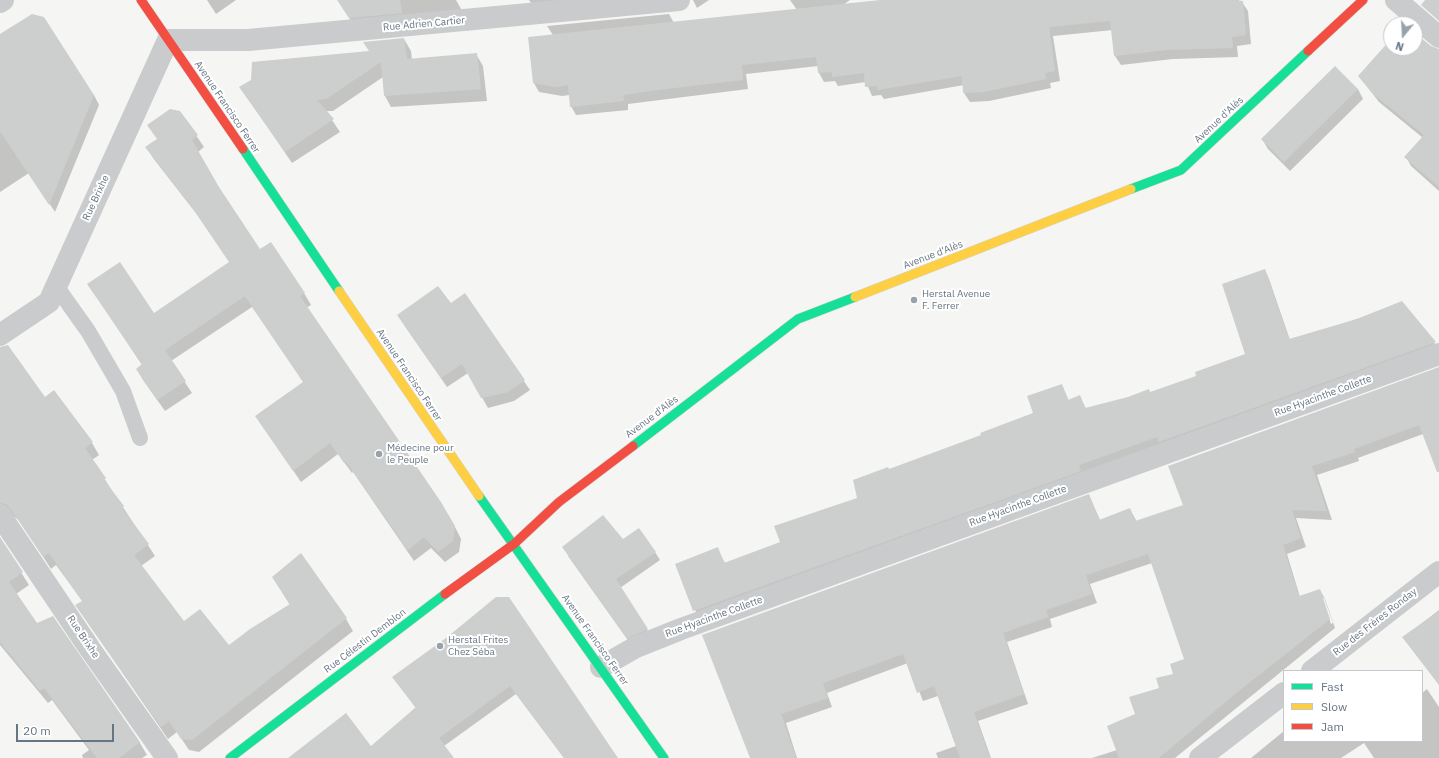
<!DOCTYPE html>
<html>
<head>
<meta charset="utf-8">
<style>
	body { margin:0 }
	#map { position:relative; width:1439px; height:758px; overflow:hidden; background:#f5f6f4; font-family:"IBM Plex Sans",sans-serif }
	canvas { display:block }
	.legend { position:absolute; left:1283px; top:670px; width:140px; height:72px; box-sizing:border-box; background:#fff; border:1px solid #c2c8ce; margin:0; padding:5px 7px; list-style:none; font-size:12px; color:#667584 }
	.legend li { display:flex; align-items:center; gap:8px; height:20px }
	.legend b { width:20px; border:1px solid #c2c8ce }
	.north { position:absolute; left:1383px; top:16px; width:40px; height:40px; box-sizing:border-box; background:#fff; border:1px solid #c2c8ce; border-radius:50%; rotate:198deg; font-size:11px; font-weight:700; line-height:16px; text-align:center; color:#667584 }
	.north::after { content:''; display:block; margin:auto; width:14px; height:18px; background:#98a2ab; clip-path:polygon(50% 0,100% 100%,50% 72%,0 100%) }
	.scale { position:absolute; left:16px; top:724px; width:98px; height:18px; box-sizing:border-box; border:2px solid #667584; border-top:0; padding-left:5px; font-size:12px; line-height:14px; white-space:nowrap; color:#667584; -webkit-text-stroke:3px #fff; paint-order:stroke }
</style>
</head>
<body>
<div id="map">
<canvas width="1439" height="758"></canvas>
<ul class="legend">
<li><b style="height:5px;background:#16e098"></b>Fast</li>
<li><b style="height:5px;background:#ffcf43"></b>Slow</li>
<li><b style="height:5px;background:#f24e42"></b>Jam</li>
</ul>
<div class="north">N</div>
<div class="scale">20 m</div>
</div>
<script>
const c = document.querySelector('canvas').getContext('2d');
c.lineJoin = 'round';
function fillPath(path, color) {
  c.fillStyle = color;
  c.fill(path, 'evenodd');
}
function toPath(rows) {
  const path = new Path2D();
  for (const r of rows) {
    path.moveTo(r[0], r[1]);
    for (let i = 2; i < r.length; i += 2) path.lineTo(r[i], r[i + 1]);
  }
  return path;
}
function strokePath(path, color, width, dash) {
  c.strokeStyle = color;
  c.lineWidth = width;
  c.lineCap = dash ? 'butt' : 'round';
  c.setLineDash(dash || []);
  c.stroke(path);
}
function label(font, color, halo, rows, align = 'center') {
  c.font = font + ' "IBM Plex Sans",sans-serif';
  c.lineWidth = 4;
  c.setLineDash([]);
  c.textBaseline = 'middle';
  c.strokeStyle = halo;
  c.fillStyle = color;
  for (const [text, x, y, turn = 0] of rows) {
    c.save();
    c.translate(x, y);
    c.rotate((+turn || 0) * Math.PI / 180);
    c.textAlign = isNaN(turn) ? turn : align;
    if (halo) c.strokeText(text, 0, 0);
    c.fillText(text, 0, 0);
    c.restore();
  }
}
const shadow = toPath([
	[207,0,236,0,216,14],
	[338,0,456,0,464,14,356,29],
	[529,0,645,0,536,10],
	[693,0,709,0,697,8],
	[790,0,850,0,843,5,890,0,1239,0,1239,2,1242,2,1248,11,1251,44,1237,46,1238,57,1173,59,1121,65,1115,56,1113,30,1053,36,1060,81,1050,83,1051,88,989,101,970,102,964,93,964,85,884,99,881,95,872,96,866,82,838,86,835,81,824,82,819,73,818,66,746,74,748,89,628,104,628,110,576,115,571,106,570,95,562,96,539,92,534,83,553,35,547,26,669,14,674,23,797,10],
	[0,36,94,95,99,105,55,212,29,173,0,192],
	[404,39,411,51,412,60,476,54,483,66,487,101,391,107,385,96,383,77,333,111,326,111,340,132,292,163,241,88,370,52],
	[1391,41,1391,48,1415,48,1415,43,1439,65,1439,191,1411,166,1406,157,1423,138,1379,102,1360,77],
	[1358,89,1363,99,1290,171,1268,149,1262,139],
	[180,112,204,147,198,152,219,189,260,251,304,293,311,305,306,308,455,527,461,539,459,552,445,562,431,548,414,561,353,472,352,473,338,454,301,482,256,416,304,383,252,307,171,361,192,393,165,411,143,380,137,369,142,365,88,284,154,314,230,263,199,217,153,158,147,147,157,140],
	[1265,270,1269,279,1290,340,1357,319,1402,302,1439,349,699,619,676,565,717,548,725,563,781,543,859,499,889,470,982,436,1034,413,1062,385,1069,401,1080,396,1086,409,1150,393,1198,376,1247,354],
	[465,295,530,390,514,401,488,408,468,373,447,387,404,325,450,305],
	[0,350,45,398,54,392,92,443,99,455,92,460,155,556,141,566,183,622,229,647,290,605,273,578,346,619,353,631,199,752,189,750,177,732,168,739,84,617,83,602,56,565,51,569,19,520,13,516,0,517],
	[1439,368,1439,439,1423,434,1358,458,1359,461,1317,475,1332,520,1296,518,1306,547,1287,554,1300,597,1320,590,1325,599,1335,628,1175,758,1092,758,1117,750,1136,714,1174,675,1185,659,1152,563,1090,584,1097,603,1050,619,1052,627,1007,642,1028,704,978,721,991,758,938,758,936,753,956,746,938,696,923,701,908,663,827,693,832,707,786,723,797,758,751,758,704,635,1089,495,1100,520,1130,509,1137,522,1184,506],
	[1322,598,1324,598,1333,623,1331,624],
	[0,539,29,585,16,594,37,624,52,617,140,743,147,755,142,758,83,758,82,755,89,750,52,700,48,703,0,645],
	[655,552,660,560,620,588,652,637,632,646,568,556],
	[1439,610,1439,685,1404,637],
	[446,639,616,758,564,758,516,694,444,746,452,758,391,758,416,708,393,678],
	[1427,689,1439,707,1439,758,1374,758,1364,743,1341,758,1251,758,1284,731,1284,741,1422,741,1422,693]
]);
const building = toPath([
	[337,0,400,0,402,13,349,18],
	[880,0,1235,0,1243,1,1246,35,1232,37,1233,48,1167,50,1114,56,1110,21,1049,27,1055,71,1045,73,1046,79,984,92,963,93,962,76,877,90,877,86,865,87,864,73,832,77,832,72,818,73,816,57,742,65,743,80,657,90,623,95,624,101,570,107,568,85,556,87,533,83,528,37],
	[1425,0,1439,0,1439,21,1421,5],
	[32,14,44,17,94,95,49,205,0,131,0,34],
	[1415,33,1431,46,1439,49,1439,187,1404,157,1424,135,1372,93,1358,76,1391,39,1391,48,1415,48],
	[404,38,407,59,477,53,481,89,384,96,381,62,326,99,317,100,334,119,285,152,239,87,251,80,252,62,369,51,363,42],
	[1335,66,1358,89,1284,162,1261,139],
	[170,109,180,111,198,135,192,140,219,187,260,249,271,242,305,293,300,296,441,502,455,526,453,541,438,552,424,537,407,551,394,530,346,462,344,463,330,443,293,471,255,416,303,382,245,296,165,350,186,381,157,400,136,369,142,364,87,284,120,262,154,313,229,262,191,206,145,147,157,139,147,125],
	[1265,269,1289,339,1357,319,1402,301,1436,342,1159,442,1157,437,1079,465,1081,471,693,611,675,564,718,547,724,563,780,542,774,526,857,498,853,480,888,467,889,469,981,435,980,433,1033,413,1027,396,1062,384,1068,400,1080,395,1085,408,1128,397,1149,389,1150,392,1196,376,1195,372,1245,354,1222,284],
	[438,286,451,303,465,293,525,380,508,392,481,398,462,364,441,378,397,315],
	[8,345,45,397,54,390,93,442,85,448,106,478,104,480,124,506,122,508,149,544,134,555,184,621,200,609,229,645,250,629,290,604,272,577,301,553,347,618,192,740,181,739,169,721,161,727,75,605,82,601,49,553,43,557,10,508,6,504,0,503,0,347],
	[1439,367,1439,472,1437,472,1419,425,1354,449,1355,452,1312,466,1327,511,1292,510,1301,538,1283,545,1299,596,1320,589,1330,619,1235,694,1159,758,1119,758,1107,726,1135,714,1129,697,1159,688,1156,678,1173,674,1170,664,1184,659,1148,554,1086,575,1092,594,1046,610,1048,617,1003,633,1024,694,974,712,990,758,960,758,934,686,917,693,903,654,823,683,828,698,781,714,796,758,750,758,702,635,1089,494,1099,520,1130,508,1135,521,1183,505,1168,466],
	[603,515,623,539,639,528,656,552,616,579,648,629,627,638,562,547],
	[0,537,23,572,9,582,37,623,53,616,140,742,119,758,97,758,44,688,40,691,0,642],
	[496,597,509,597,618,758,564,758,510,686,439,738,454,758,288,758,346,713,371,746,416,707,392,677,446,638],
	[1439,611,1439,685,1402,637]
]);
const lane = toPath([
	[56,286,88,331,123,391,140,438]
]);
const street = toPath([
	[1396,0,1439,37],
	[0,2,3,0],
	[0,335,49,302,168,40,248,40,679,0],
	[0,515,90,649,167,758],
	[601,667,636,647,681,629,1439,354],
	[1312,671,1439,572],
	[1200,758,1284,693]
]);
const fast = toPath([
	[243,149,339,291],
	[1131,189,1181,170,1308,51],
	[633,446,798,319,855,297],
	[479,496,664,758],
	[230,758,445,594]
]);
const slow = toPath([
	[339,291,479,496],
	[855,297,1131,189]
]);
const jam = toPath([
	[141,0,243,149],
	[1308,51,1363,0],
	[445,594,514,544,559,502,633,446]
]);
const markers = [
	[914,300,4,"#98a2ab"],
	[379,454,4,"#98a2ab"],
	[440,646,4,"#98a2ab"]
];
const streetNames = [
	["Rue Adrien Cartier",424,24,-5],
	["Avenue Francisco Ferrer",227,107,56],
	["Avenue d'Alès",1219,120,-43],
	["Rue Brixhe",96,198,-65],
	["Avenue d'Alès",933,255,-21],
	["Avenue Francisco Ferrer",409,375,56],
	["Rue Hyacinthe Collette",1323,396,-20],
	["Avenue d'Alès",652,417,-37],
	["Rue Hyacinthe Collette",1018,506,-20],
	["Rue Hyacinthe Collette",714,617,-20],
	["Rue des Frères Ronday",1375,622,-38],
	["Rue Brixhe",83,637,56],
	["Avenue Francisco Ferrer",595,640,55],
	["Rue Célestin Demblon",365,641,-37]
];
const poiNames = [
	["Herstal Avenue",922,294],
	["F. Ferrer",922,306],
	["Médecine pour",387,448],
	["le Peuple",387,460],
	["Herstal Frites",448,640],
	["Chez Séba",448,652]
];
fillPath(shadow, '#0003');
fillPath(building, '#cdcfcf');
strokePath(fast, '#d2d3d4', 10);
strokePath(slow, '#d2d3d4', 10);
strokePath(jam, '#d2d3d4', 10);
strokePath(lane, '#cacbcc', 16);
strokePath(street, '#cacbcc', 22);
strokePath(fast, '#16e098', 9);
strokePath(slow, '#ffcf43', 9);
strokePath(jam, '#f24e42', 9);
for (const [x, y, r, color] of markers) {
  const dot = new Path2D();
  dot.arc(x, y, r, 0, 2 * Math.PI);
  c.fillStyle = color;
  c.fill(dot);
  strokePath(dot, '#fff', 1.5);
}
label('10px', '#667584', '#fff', streetNames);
label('10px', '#667584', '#fff', poiNames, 'left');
</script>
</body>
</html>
